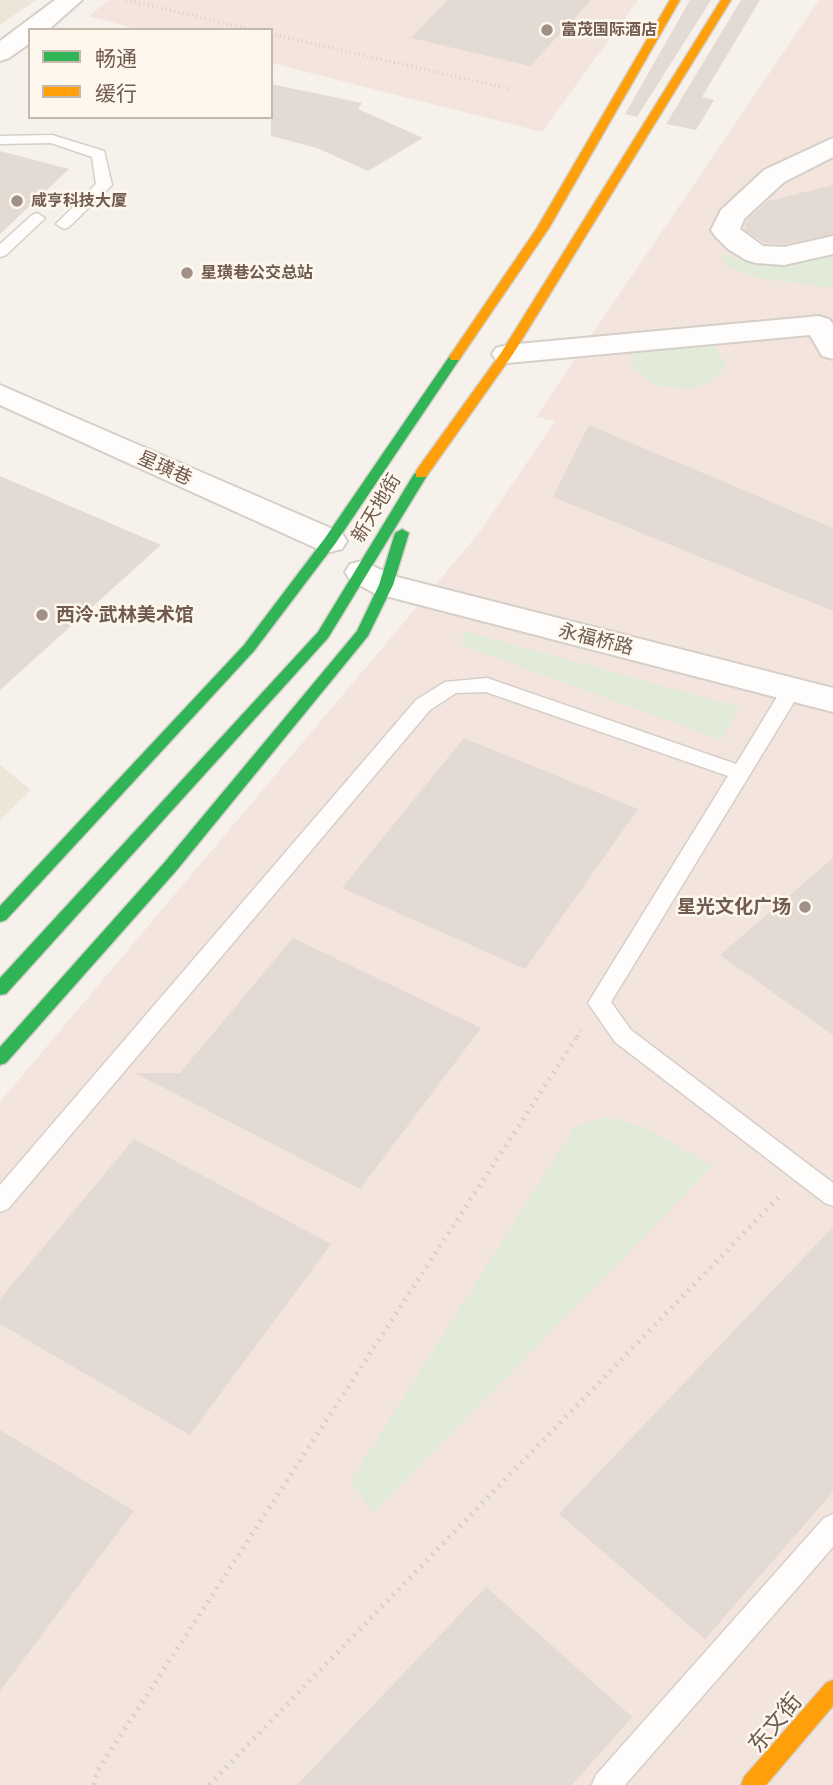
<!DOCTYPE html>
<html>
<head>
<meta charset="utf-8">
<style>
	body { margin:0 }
	#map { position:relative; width:833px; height:1785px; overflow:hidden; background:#f6f2eb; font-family:Ubuntu,"Noto Sans SC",sans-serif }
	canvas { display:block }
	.legend { position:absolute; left:28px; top:28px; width:245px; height:91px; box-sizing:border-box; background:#fdf7ed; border:2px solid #c5b9ad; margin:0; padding:9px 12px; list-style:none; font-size:21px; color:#715b4e }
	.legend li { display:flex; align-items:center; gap:14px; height:35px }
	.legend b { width:35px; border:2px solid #c5b9ad }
</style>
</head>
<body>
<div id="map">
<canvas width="833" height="1785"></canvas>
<ul class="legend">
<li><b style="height:9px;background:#30b455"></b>畅通</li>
<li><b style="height:9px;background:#ff9f0a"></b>缓行</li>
</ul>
</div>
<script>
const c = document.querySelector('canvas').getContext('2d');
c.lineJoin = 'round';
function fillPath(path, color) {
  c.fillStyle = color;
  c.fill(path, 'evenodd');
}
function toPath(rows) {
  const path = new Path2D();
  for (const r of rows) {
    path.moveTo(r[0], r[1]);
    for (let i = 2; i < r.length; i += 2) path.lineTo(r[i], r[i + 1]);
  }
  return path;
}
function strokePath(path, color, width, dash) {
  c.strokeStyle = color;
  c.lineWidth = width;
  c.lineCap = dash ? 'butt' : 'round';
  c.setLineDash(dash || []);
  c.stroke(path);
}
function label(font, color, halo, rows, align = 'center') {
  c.font = font + ' Ubuntu,"Noto Sans SC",sans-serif';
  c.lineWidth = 5;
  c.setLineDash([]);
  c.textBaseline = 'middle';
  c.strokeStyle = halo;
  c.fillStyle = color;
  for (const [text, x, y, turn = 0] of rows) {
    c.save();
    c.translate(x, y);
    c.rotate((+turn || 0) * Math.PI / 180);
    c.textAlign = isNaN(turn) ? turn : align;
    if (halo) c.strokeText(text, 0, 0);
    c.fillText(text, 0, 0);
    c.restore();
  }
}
const residential = toPath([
	[0,0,36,0,0,25],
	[0,765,31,790,0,820]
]);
const commercial = toPath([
	[109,0,638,0,542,132,271,63,271,30,141,30,89,16],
	[819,0,833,0,833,1785,0,1785,0,1102,479,533,555,421,536,417]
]);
const green = toPath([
	[718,254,769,266,833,254,833,288,758,278,729,268],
	[703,339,714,346,725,363,722,372,715,380,703,386,689,389,659,386,646,380,631,364,636,347],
	[464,631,740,707,721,740,461,645],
	[605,1117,644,1127,713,1166,374,1513,350,1482,575,1126]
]);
const building = toPath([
	[448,0,591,0,530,66,411,38],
	[690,0,711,0,637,117,625,114],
	[741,0,760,0,702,97,714,100,696,130,666,124],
	[271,84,362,103,358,109,423,138,368,171,317,148,271,136],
	[0,151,69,169,0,234],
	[833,185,833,234,784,244,764,243,745,230,746,221,768,201],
	[589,425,833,528,833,611,553,497],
	[0,476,161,545,0,690],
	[464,738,638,809,525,969,342,888],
	[833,858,833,1035,720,955],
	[293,938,481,1028,360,1189,135,1073,180,1073],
	[134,1139,331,1244,190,1435,0,1324,0,1299],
	[833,1227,833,1492,705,1639,559,1514],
	[0,1430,134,1511,0,1691],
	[486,1587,632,1717,572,1785,297,1785]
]);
const pathFar2 = toPath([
	[126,0,254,30],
	[271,34,510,89]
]);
const pathFar1 = toPath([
	[577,1037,581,1030]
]);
const path = toPath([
	[94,1785,98,1770,578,1035],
	[209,1785,782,1194]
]);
const lane = toPath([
	[52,135,104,151,112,185,69,227,64,229,56,224,96,184,92,157,51,143,0,144,0,136,52,135],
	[37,213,45,218,42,221,6,255,0,257,0,244,32,215,37,213],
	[487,678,736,764,785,684,799,684,802,689,611,1002,631,1030,833,1183,833,1206,825,1203,615,1042,588,1003,728,776,486,692,456,693,430,710,8,1209,0,1212,0,1185,416,700,445,682,487,678],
	[833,1514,833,1547,625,1785,592,1785,596,1775,824,1518,833,1514]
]);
const street = toPath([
	[55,0,82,0,48,30,30,30,30,43,9,58,0,61,0,41,55,0],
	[833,138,833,157,784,182,744,219,740,229,763,246,784,247,833,236,833,254,784,265,756,263,746,260,728,249,715,236,711,230,721,210,764,170,833,138],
	[819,316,829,319,833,324,833,359,822,356,810,335,507,363,496,360,492,354,496,348,507,345,819,316],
	[0,385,342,533,347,541,342,549,330,552,318,549,0,405,0,385],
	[362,561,397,577,833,688,833,712,374,593,350,580,345,572,350,564,362,561]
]);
const fast = toPath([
	[455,353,461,357,335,544,254,651,6,920,0,922,0,906,244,645,325,538,451,354,455,353],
	[421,470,428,474,328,638,6,994,0,995,0,978,318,632,414,474,421,470],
	[402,529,409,533,393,585,368,636,176,871,6,1063,0,1065,0,1047,164,863,357,631,379,585,395,533,402,529]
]);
const slow = toPath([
	[670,0,680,0,549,228,459,360,451,360,449,357,537,228,670,0],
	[721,0,731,0,513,354,426,477,416,477,416,471,501,353,721,0],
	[833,1680,833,1706,766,1785,741,1785,744,1777,826,1683,833,1680]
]);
const markers = [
	[547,30,7,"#a09085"],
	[17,201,7,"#a09085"],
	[187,273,7,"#a09085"],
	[42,615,7,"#a09085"],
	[805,907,7,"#a09085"]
];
const farPoinames = [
	["富茂国际酒店",561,30],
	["咸亨科技大厦",31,201],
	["星璜巷公交总站",201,273]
];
const streetNames = [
	["星璜巷",165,468,24],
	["新天地街",376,508,-59],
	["永福桥路",596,639,14]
];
const poiNames = [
	["西泠·武林美术馆",56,615],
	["星光文化广场",791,907,"right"]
];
const nearStreetnames = [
	["东文街",775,1723,-50]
];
fillPath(residential, '#eee5d9');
fillPath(commercial, '#f3e5dd');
fillPath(green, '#e2ebd7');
fillPath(building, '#e2dad3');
strokePath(lane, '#d5cfc9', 3);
strokePath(street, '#d5cfc9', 4);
strokePath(fast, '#d5cfc9', 3);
strokePath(slow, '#d5cfc9', 3);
strokePath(pathFar2, '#d7d0cb', 3.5, [1, 3.5]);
strokePath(pathFar1, '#d7d0cb', 4.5, [2, 5]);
strokePath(path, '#d7d0cb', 5, [2, 6]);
fillPath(lane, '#fefdfc');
fillPath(street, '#fefdfc');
fillPath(fast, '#30b455');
fillPath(slow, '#ff9f0a');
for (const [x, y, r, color] of markers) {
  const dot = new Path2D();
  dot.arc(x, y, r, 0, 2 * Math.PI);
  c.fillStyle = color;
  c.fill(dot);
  strokePath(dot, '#fdf7ed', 2.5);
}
label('bold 16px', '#715b4e', '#fdf7ed', farPoinames, 'left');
label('19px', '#715b4e', '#fdf7ed', streetNames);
label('bold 19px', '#715b4e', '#fdf7ed', poiNames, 'left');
label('23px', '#715b4e', '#fdf7ed', nearStreetnames);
</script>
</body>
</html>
